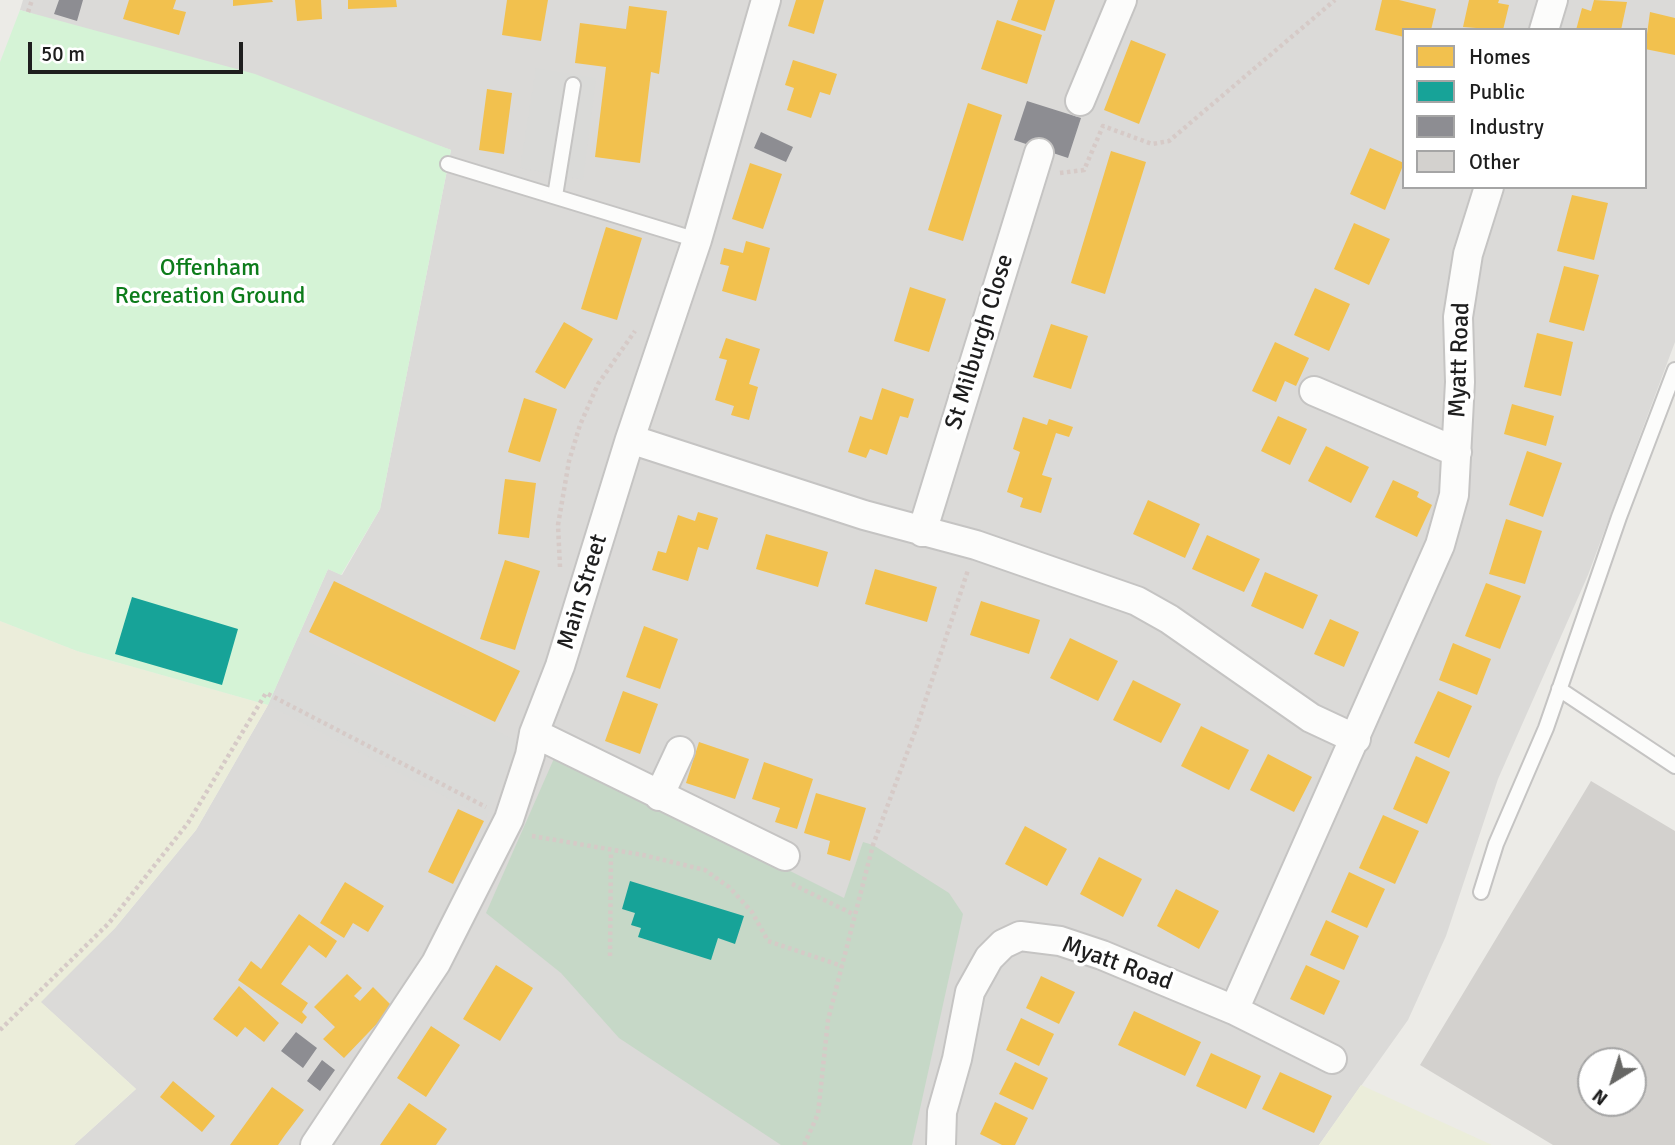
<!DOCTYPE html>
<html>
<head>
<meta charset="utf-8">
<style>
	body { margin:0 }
	#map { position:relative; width:1675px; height:1145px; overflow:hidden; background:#ecebe7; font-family:Signika,sans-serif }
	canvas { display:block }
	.legend { position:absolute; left:1402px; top:28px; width:245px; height:161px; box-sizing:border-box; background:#fff; border:2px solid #a5a5a5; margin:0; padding:9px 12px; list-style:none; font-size:21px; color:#1e1e1e }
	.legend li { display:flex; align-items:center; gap:14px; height:35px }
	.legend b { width:35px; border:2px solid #a5a5a5 }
	.north { position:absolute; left:1577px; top:1047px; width:70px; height:70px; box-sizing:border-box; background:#fff; border:2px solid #a5a5a5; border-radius:50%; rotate:218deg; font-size:19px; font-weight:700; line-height:28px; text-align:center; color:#1e1e1e }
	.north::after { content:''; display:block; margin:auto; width:24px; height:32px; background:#666664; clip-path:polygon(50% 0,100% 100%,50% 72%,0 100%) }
	.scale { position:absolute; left:28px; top:42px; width:215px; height:32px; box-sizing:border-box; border:4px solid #1e1e1e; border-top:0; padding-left:9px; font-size:21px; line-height:24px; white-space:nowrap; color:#1e1e1e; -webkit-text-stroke:5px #fff; paint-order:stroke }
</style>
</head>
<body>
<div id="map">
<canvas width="1675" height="1145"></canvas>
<ul class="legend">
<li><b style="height:19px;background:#f2c14e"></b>Homes</li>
<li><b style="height:19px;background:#17a398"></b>Public</li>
<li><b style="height:19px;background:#8d8d92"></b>Industry</li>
<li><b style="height:19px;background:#d3d1ce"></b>Other</li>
</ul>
<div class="north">N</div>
<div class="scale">50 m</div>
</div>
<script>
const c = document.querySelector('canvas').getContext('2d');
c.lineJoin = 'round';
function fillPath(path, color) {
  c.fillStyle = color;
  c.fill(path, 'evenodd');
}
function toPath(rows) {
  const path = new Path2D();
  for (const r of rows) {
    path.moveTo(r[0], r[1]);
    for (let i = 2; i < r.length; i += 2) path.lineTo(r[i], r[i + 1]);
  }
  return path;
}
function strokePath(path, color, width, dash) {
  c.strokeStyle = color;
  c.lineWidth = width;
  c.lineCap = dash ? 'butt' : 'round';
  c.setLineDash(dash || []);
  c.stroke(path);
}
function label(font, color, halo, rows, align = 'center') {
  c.font = font + ' Signika,sans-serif';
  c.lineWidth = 7;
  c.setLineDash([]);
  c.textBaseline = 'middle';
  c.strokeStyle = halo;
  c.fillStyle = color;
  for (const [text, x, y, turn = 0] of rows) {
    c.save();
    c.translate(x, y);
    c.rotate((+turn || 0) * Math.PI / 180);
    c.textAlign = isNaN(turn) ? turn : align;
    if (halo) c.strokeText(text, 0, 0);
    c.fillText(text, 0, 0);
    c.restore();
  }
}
const residential = toPath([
	[23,0,1675,0,1675,342,1588,575,1498,779,1446,936,1408,1020,1319,1145,74,1145,136,1089,40,1002,115,928,196,830,268,705,328,569,342,575,380,509,451,150,20,10],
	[1404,30,1645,30,1645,187,1404,187]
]);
const religious = toPath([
	[536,68,596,78,583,180,520,168],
	[298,637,518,741,486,818,268,705]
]);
const farmland = toPath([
	[0,621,77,651,268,705,196,830,115,928,41,1002,136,1089,74,1145,0,1145],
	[1361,1085,1492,1145,1319,1145]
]);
const cemetery = toPath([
	[556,754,844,898,863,842,873,845,949,893,963,914,912,1145,781,1145,619,1038,561,973,486,913]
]);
const park = toPath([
	[20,10,255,74,451,150,380,509,341,575,328,569,268,705,77,651,0,621,0,62]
]);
const homes = toPath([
	[129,0,176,0,173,9,186,12,179,35,123,19],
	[233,0,272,0,273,2,233,6],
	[295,0,321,0,322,19,297,21],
	[348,0,396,0,397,7,348,9],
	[507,0,548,0,541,41,502,35],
	[796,0,824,0,814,34,788,26],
	[1018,0,1055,0,1045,31,1011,20],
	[1382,0,1399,0,1436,9,1431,30,1404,30,1404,37,1375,30],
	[1469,0,1499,0,1498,3,1509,5,1503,30,1463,27],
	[1594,0,1627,2,1621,30,1576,30,1582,8,1591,11],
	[629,6,667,11,659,74,651,72,640,163,595,157,606,67,575,63,580,23,626,29],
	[1650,12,1675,18,1675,55,1645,49],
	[997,20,1042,35,1027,84,981,69],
	[1131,40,1166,54,1139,124,1104,110],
	[793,60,837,74,830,95,820,92,811,118,787,110,794,88,785,85],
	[487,89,512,93,504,154,479,150],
	[968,103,1002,115,963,241,928,230],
	[1370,148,1404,163,1385,210,1350,194],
	[1111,151,1146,162,1105,294,1071,283],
	[750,163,782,174,763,229,732,219],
	[1572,195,1608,203,1594,260,1557,251],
	[1354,223,1390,239,1369,285,1334,269],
	[606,227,642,238,617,320,581,309],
	[746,241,770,248,756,301,722,291,729,266,720,264,724,248,743,253],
	[1564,266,1599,275,1584,331,1549,322],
	[910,287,946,299,929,352,894,341],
	[1315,288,1350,304,1329,351,1294,335],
	[564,322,593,339,565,389,535,372],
	[1051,324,1088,336,1071,389,1033,377],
	[1537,333,1573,342,1561,396,1524,387],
	[726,338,760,349,749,384,758,387,749,420,731,415,734,406,715,400,727,360,719,358],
	[1275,342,1309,358,1296,386,1285,381,1276,402,1252,391],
	[882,388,914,399,908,418,900,416,887,455,870,449,866,458,848,452,860,416,872,420],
	[524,398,557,409,540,462,508,452],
	[1512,404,1554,416,1546,446,1504,434],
	[1278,416,1307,429,1290,465,1261,451],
	[1023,417,1047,425,1049,419,1073,427,1069,437,1056,433,1042,475,1052,478,1041,513,1020,507,1023,498,1007,492,1020,452,1013,449],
	[1326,446,1369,467,1351,503,1308,481],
	[1527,451,1562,463,1543,517,1509,505],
	[505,479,536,483,529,538,498,534],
	[1393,480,1419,492,1417,497,1432,505,1417,537,1375,517],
	[1148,500,1200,524,1185,558,1133,534],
	[698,512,718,518,708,550,698,547,688,581,652,570,658,551,666,553,678,515,695,521],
	[1506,519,1542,531,1525,584,1489,574],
	[766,534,828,552,818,587,756,569],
	[1207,535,1260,559,1244,592,1192,569],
	[505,560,540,571,515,650,480,639],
	[875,569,937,587,927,622,865,604],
	[1265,572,1318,595,1303,629,1251,606],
	[334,581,520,671,495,722,309,632],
	[1486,583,1521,596,1500,649,1465,636],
	[981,601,1040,620,1029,654,970,635],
	[1330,619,1359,632,1344,667,1314,654],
	[644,626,678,639,660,689,626,677],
	[1070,638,1118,661,1098,701,1050,678],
	[1453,643,1491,659,1477,695,1439,680],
	[1133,680,1181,704,1161,743,1113,720],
	[623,691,658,704,640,754,605,741],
	[1438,691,1472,706,1449,758,1414,743],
	[1201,726,1249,750,1229,790,1181,766],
	[699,742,749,759,735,799,686,783],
	[1268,754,1312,777,1294,812,1250,790],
	[1416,756,1450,772,1427,824,1393,809],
	[764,762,813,779,797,829,775,822,780,808,752,799],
	[816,793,866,808,850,861,827,854,830,841,804,833],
	[458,809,484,821,453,884,428,872],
	[1383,815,1419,831,1395,884,1359,868],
	[1025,826,1067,849,1047,886,1005,864],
	[1099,857,1142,879,1123,917,1080,894],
	[1349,872,1385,889,1367,928,1331,912],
	[345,882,384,906,368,932,353,923,344,938,320,923],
	[1176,889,1219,911,1199,949,1157,926],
	[299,914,337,941,326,958,309,945,281,984,308,1003,302,1012,307,1017,302,1024,238,980,251,961,261,969],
	[1326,920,1359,936,1344,970,1310,955],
	[496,965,533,988,500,1041,463,1019],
	[1306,965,1340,981,1324,1015,1290,999],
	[347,974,362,988,354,996,360,1001,373,987,393,1007,344,1058,323,1039,335,1027,314,1007],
	[1041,976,1075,992,1059,1024,1026,1008],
	[239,986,279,1023,264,1042,245,1027,237,1037,213,1019],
	[1134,1011,1201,1042,1185,1076,1118,1045],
	[1021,1018,1054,1034,1039,1066,1006,1050],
	[431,1026,460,1045,426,1097,397,1078],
	[1211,1053,1261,1076,1246,1109,1196,1086],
	[1015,1062,1048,1078,1033,1110,999,1094],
	[1280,1072,1332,1096,1314,1133,1262,1109],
	[173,1081,215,1116,202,1132,160,1097],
	[272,1087,304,1110,285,1135,278,1145,230,1145],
	[995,1102,1028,1118,1015,1145,1002,1145,980,1134],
	[409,1103,447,1129,436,1145,380,1145]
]);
const public = toPath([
	[132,597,238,629,222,685,115,654],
	[630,881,744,916,735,944,718,938,711,960,638,937,641,928,631,925,635,913,622,909]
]);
const industry = toPath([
	[59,0,83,0,77,21,54,14],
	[1027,101,1081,118,1068,158,1014,140],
	[761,132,793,147,786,162,754,148],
	[296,1032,317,1048,303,1068,281,1051],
	[322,1060,335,1070,320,1091,307,1081]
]);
const building = toPath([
	[1591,781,1675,831,1675,1145,1553,1145,1420,1065],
	[1591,1061,1633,1061,1633,1103,1591,1103]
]);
const path = toPath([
	[28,12,32,0],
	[1060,173,1084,170,1103,126,1152,144,1169,141,1335,0],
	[560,567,558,525,569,461,580,425,598,384,635,331],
	[532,836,643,855,705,870,729,887,752,912,768,941,842,966],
	[792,884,855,915],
	[610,956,611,851],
	[0,1030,109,923,188,823,266,693,486,807],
	[804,1145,818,1114,828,1020,873,845,917,726,968,570]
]);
const lane = toPath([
	[448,164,697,240],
	[555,196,573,85],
	[1559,689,1675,766],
	[1481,892,1496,844,1546,728,1619,517,1675,370]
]);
const street = toPath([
	[1544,30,1553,0],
	[1080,101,1122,0],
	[1314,391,1457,452],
	[630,439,864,515,976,545,1137,601,1169,619,1311,718,1356,739],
	[922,532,1039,153],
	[534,733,785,856],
	[659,796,680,751],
	[1234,1010,1332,1059],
	[315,1145,436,963,509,819,530,755,534,733,560,666,630,439,697,240,766,0],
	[941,1145,942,1112,957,1059,970,992,989,958,1003,944,1020,936,1060,941,1102,955,1234,1010,1440,545,1454,495,1460,382,1458,317,1468,254,1489,187]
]);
const parkNames = [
	["Offenham",210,269],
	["Recreation Ground",210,297]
];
const streetNames = [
	["St Milburgh Close",980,342,-73],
	["Myatt Road",1460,360,-88],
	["Main Street",583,592,-73],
	["Myatt Road",1117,964,20]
];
fillPath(residential, '#dbdad8');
fillPath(religious, '#dadad8');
fillPath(farmland, '#ebedda');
fillPath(cemetery, '#c6d8c7');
fillPath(park, '#d5f3d6');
fillPath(homes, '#f2c14e');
fillPath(public, '#17a398');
fillPath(industry, '#8d8d92');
fillPath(building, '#d3d1ce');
strokePath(lane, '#c5c4c3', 18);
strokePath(street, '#c5c4c3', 32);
strokePath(path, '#d6cac7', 4.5, [3.5, 3.5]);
strokePath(lane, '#fcfcfb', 14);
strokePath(street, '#fcfcfb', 28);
label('24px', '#0d7c1b', '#fff', parkNames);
label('24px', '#1e1e1e', '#fff', streetNames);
</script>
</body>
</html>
